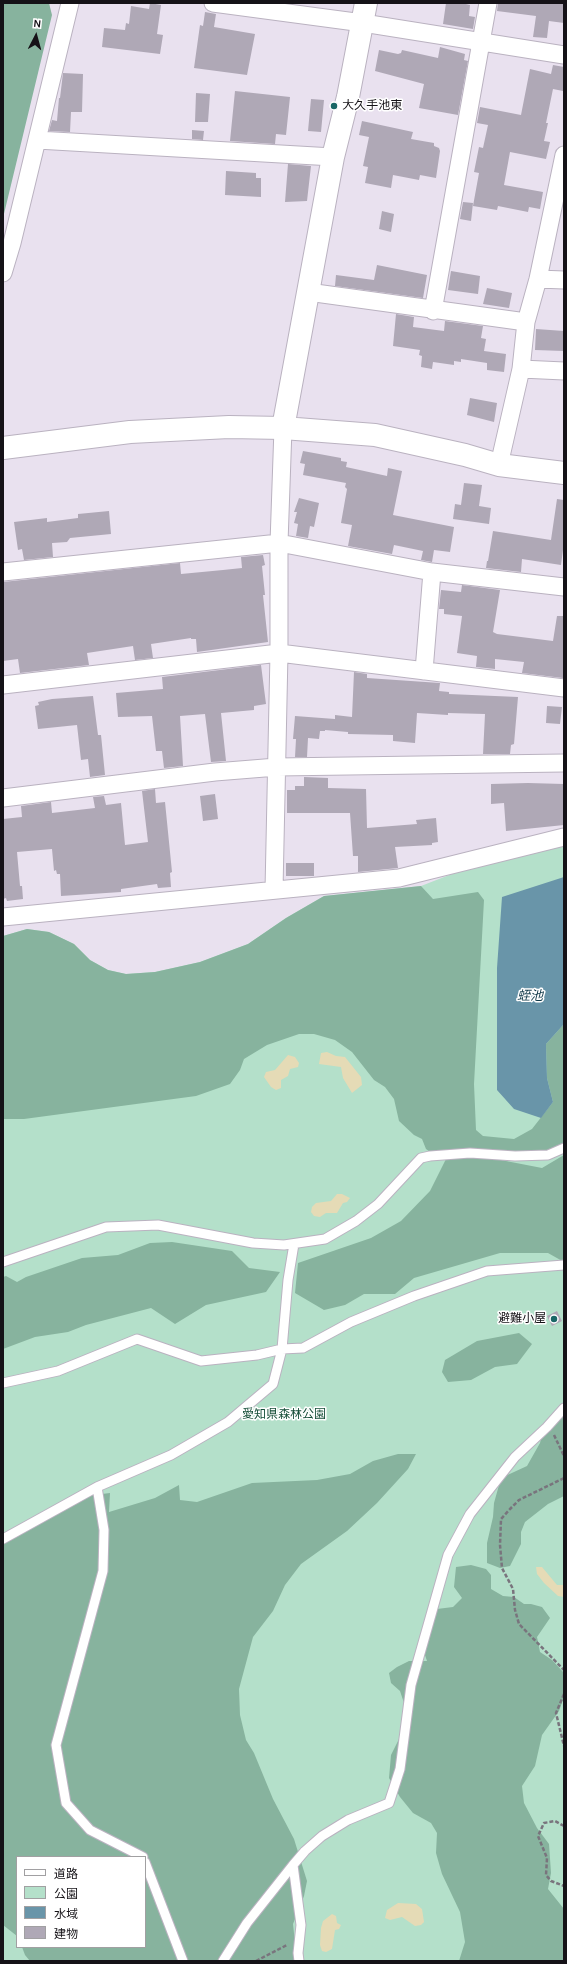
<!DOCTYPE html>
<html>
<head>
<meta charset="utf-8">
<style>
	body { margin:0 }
	#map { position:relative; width:567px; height:1964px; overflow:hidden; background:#e9e1ef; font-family:Karla,"Noto Sans JP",sans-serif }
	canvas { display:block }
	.frame { position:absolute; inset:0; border:4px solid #151217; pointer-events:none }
	.legend { position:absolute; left:16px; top:1856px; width:130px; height:92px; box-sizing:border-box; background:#fff; border:1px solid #a1a0a2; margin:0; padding:5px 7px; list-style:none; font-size:12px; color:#151217 }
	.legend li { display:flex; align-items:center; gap:8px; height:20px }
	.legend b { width:20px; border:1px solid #a1a0a2 }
	.north { position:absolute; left:16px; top:16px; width:40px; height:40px; -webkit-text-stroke:3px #fff; paint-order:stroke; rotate:6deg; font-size:11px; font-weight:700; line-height:16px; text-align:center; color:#151217 }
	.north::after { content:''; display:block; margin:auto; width:14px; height:18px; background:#151217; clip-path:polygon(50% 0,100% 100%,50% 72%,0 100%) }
</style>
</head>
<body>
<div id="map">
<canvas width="567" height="1964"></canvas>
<div class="frame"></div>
<ul class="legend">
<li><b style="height:5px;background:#fff"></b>道路</li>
<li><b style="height:11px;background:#b4e0ca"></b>公園</li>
<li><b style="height:11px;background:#6995a9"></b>水域</li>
<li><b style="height:11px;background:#afa8b6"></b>建物</li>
</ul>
<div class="north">N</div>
</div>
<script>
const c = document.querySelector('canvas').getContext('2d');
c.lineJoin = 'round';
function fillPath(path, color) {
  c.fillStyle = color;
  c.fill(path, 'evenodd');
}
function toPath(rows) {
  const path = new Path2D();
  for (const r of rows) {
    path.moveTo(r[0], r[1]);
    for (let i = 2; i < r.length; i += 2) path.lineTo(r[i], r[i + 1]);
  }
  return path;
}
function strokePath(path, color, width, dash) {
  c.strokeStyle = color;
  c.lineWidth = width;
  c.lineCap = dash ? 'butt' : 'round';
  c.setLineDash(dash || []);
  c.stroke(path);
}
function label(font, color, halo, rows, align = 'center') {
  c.font = font + ' Karla,"Noto Sans JP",sans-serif';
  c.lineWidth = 3;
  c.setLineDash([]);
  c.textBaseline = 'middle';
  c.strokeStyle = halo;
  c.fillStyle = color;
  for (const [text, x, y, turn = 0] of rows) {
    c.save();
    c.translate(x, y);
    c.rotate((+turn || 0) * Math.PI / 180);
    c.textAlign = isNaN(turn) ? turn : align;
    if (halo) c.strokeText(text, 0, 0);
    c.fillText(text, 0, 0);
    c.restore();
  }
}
const green = toPath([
	[564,841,564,1961,3,1961,3,936,27,929,49,932,74,944,90,960,108,970,126,974,155,972,200,962,248,944,286,918,324,896,421,886,493,858],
	[17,1857,145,1857,145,1947,17,1947]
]);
const forest = toPath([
	[3,3,49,3,52,15,3,218],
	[421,886,433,899,478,892,484,900,474,1084,476,1130,483,1136,514,1139,532,1129,553,1102,547,1078,546,1044,564,1024,564,1144,544,1160,475,1155,542,1168,564,1155,564,1262,548,1253,500,1253,414,1278,395,1294,364,1294,345,1305,324,1310,295,1293,298,1263,371,1238,401,1221,430,1191,448,1155,433,1154,426,1149,422,1139,414,1135,399,1121,394,1099,385,1087,374,1080,352,1052,335,1040,314,1034,299,1034,267,1045,244,1059,240,1070,230,1084,196,1096,24,1119,3,1119,3,936,27,929,49,932,74,944,90,960,108,970,126,974,155,972,200,962,248,944,286,918,324,896],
	[172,1242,232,1251,249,1268,280,1272,266,1292,206,1305,175,1324,151,1308,86,1325,68,1332,35,1337,3,1349,3,1277,6,1276,17,1282,26,1277,82,1258,118,1255,150,1243],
	[519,1333,532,1344,517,1364,495,1367,471,1380,448,1382,442,1372,445,1360,477,1341],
	[564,1416,564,1496,548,1504,525,1522,521,1532,521,1544,510,1566,500,1568,487,1563,487,1543,493,1517,494,1503,501,1478,527,1466,540,1443,546,1421],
	[398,1454,416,1454,408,1469,377,1503,347,1531,301,1564,285,1585,273,1611,253,1637,239,1689,240,1715,246,1740,254,1753,273,1799,294,1839,307,1881,304,1896,293,1924,296,1952,300,1961,30,1961,25,1955,22,1947,145,1947,145,1857,17,1857,17,1936,3,1925,3,1536,61,1504,94,1495,110,1493,109,1512,155,1498,179,1485,180,1500,197,1502,252,1483,317,1480,350,1474,373,1461],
	[471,1565,486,1569,491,1575,491,1589,503,1596,514,1597,524,1604,531,1604,542,1607,550,1618,537,1637,540,1652,552,1660,564,1673,564,1697,559,1711,542,1735,535,1766,522,1786,524,1803,537,1828,549,1844,551,1873,548,1889,564,1909,564,1961,459,1961,465,1942,460,1912,442,1874,436,1853,437,1833,431,1823,413,1813,400,1797,389,1778,391,1755,400,1737,404,1721,404,1703,400,1691,391,1683,389,1673,397,1667,409,1661,427,1661,424,1652,437,1609,453,1607,462,1598,454,1587,456,1567]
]);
const sand = toPath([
	[327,1052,336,1056,345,1057,361,1077,362,1085,352,1093,343,1078,341,1067,319,1064,321,1053],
	[288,1055,295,1057,299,1063,298,1067,290,1069,288,1076,281,1080,281,1088,276,1090,271,1087,264,1077,266,1072,275,1070],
	[337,1194,342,1194,350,1198,347,1202,343,1203,337,1213,326,1213,320,1217,314,1216,311,1212,312,1207,316,1203,331,1201],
	[536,1567,542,1567,557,1585,564,1585,564,1597,558,1596,544,1583,537,1574],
	[398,1903,416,1904,422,1909,424,1922,421,1925,415,1926,402,1917,390,1920,385,1918,387,1910],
	[332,1914,336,1916,337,1923,341,1925,339,1929,335,1930,332,1949,326,1952,322,1951,320,1945,321,1928,323,1921]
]);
const water = toPath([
	[564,877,564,1024,546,1044,547,1078,553,1102,541,1118,514,1109,497,1090,497,968,502,897]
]);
const building = toPath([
	[150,3,161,5,157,34,163,35,160,54,102,47,104,28,125,30,126,23,129,24,131,6,149,9],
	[446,3,462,3,470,5,469,16,475,17,473,29,443,24],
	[498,3,564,3,564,23,549,21,547,38,533,37,536,16,497,11],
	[205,12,216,14,214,27,255,34,247,75,194,68,200,25,203,26],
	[440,47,465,54,464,60,468,61,458,115,419,108,424,84,375,71,379,50,398,54,401,53,402,50,438,58],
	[553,65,564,67,564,84,563,91,553,89,546,123,548,123,544,141,550,142,546,159,510,152,504,185,543,192,540,209,529,207,528,212,498,206,497,210,473,206,479,173,474,172,479,147,483,148,488,125,477,123,480,107,521,115,530,69,551,74],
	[63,73,83,74,82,112,71,112,70,132,49,131,52,120,57,121,59,98,60,98],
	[235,91,290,97,286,135,276,134,275,144,230,141],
	[196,93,210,94,208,122,195,122],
	[311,99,324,100,321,132,308,131],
	[362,121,413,132,411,139,434,143,434,146,439,148,440,151,436,178,420,175,419,180,393,175,391,188,365,183,368,167,363,166,369,137,359,135],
	[192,130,204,131,203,140,192,139],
	[288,164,311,166,307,201,285,202],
	[226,171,256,173,256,178,261,178,261,197,225,195],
	[463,202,473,203,471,221,460,219],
	[382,211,394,214,391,232,379,229],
	[377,265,427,275,423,298,335,286,336,275,374,280],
	[451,271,480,276,478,294,448,290],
	[487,288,512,293,509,308,483,304],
	[396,314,414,317,413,327,444,331,445,321,483,326,481,338,486,339,484,351,506,354,504,372,487,370,487,363,461,359,461,362,454,361,454,365,433,362,432,369,421,367,422,356,419,355,420,350,393,346],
	[536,329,564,331,564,351,535,350],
	[470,398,497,403,494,422,467,415],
	[303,451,341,458,341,461,347,462,346,467,387,476,388,468,402,471,393,515,454,527,450,552,434,550,432,562,421,560,423,551,394,545,392,554,348,546,352,525,341,523,347,489,345,487,346,483,303,475,305,464,300,463],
	[464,483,482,485,479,506,491,508,489,524,453,519,455,504,461,505],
	[299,498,319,503,314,527,310,526,308,538,296,536,298,524,294,523,297,512,294,512],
	[557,499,564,500,564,542,561,565,522,559,521,572,486,568,487,561,488,561,493,531,551,540],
	[109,511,111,534,70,538,67,542,52,543,53,557,24,560,22,549,18,550,14,522,47,518,47,522,78,518,78,514],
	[263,555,265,565,262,566,265,595,263,595,268,642,197,652,196,639,191,639,191,638,151,644,153,658,135,660,133,646,87,653,89,665,20,673,18,659,3,661,3,582,180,563,181,574,223,570,242,568,241,557],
	[462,585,500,590,493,632,497,634,553,641,557,616,564,616,563,678,522,673,524,662,495,659,495,669,476,667,477,656,457,653,462,616,444,614,444,609,439,609,441,590,461,592],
	[261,665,266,704,254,706,254,710,221,713,226,761,211,762,205,714,180,716,183,766,164,768,162,751,156,751,152,716,118,717,116,693,163,689,162,677],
	[354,672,367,674,367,678,440,683,439,691,449,692,449,694,518,697,514,744,511,745,510,754,483,754,485,714,448,713,448,715,417,713,415,743,393,741,393,735,348,734,348,732,325,730,325,731,320,731,319,739,308,738,307,757,295,757,296,739,293,739,295,716,335,719,335,715,352,717],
	[93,696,98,735,101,735,105,775,90,777,88,759,81,760,77,725,38,729,35,706,39,705,38,702,52,699],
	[547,706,562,707,560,724,546,723],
	[304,777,328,778,328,788,366,789,367,828,417,824,416,820,436,818,438,842,432,843,432,845,395,847,398,868,358,872,358,856,353,856,350,813,287,813,287,790,295,790,295,786,304,786],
	[528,783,564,784,564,825,506,831,504,803,491,804,491,784],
	[155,789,156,803,165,802,172,872,170,873,171,887,158,888,157,884,121,889,121,892,61,896,60,874,57,874,56,870,54,871,52,849,17,852,20,886,22,886,23,899,7,901,6,898,3,899,3,819,22,817,21,806,51,802,52,813,95,808,93,797,104,796,106,805,121,803,125,845,148,842,142,791],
	[215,794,218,819,203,821,200,796],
	[286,863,314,863,314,876,286,876],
	[557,1311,562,1321,552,1326,547,1316]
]);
const path = toPath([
	[554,1435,564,1456],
	[564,1478,519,1500,510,1509,501,1519,500,1545,502,1568,513,1589,515,1610,519,1624,564,1670],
	[564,1694,556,1713,564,1746],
	[564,1826,555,1821,544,1823,538,1836,547,1858,546,1875,551,1881,564,1886],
	[256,1961,287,1945]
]);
const service = toPath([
	[3,1262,106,1227,158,1225,253,1243,284,1245,325,1239,356,1221,378,1204,421,1158,430,1156,470,1153,515,1156,548,1155,564,1148],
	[3,1383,58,1371,137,1339,201,1361,257,1355,282,1349,303,1348,351,1322,414,1296,487,1271,564,1265],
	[97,1487,104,1530,103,1571,56,1745,66,1803,90,1830,143,1857],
	[3,1539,97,1487,171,1455,228,1422,273,1384,282,1349,288,1280,294,1244],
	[145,1862,183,1961],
	[223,1961,247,1923,293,1865],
	[299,1961,298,1953,301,1925,293,1865,305,1851,322,1836,348,1820,389,1803,400,1769,411,1685,448,1555,470,1514,515,1457,547,1427,564,1408]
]);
const minor = toPath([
	[213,3,363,23,564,55],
	[37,140,333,157],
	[564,155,538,279,526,322,521,369,564,371],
	[3,273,12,243,70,3],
	[538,279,564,280],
	[308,292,526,322],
	[433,311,488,3],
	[499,465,521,369],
	[3,572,279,543,432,572,564,587],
	[424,671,432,572],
	[3,685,279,653,564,688],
	[3,798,215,772,277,767,564,763],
	[274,890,279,653,279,543,283,428],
	[3,917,399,878,564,837]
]);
const tertiary = toPath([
	[283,428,333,157,348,97,366,3],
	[3,448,130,432,229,427,283,428,375,435,465,455,499,465,564,473]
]);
const markers = [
	[334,106,4,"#196766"],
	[554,1319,4,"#196766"]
];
const poiNames = [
	["大久手池東",342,106],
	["避難小屋",546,1319,"right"]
];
const parkNames = [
	["愛知県森林公園",284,1415]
];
const waterNames = [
	["蛭池",530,996]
];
fillPath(green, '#b4e0ca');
fillPath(forest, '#87b39e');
fillPath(sand, '#e5dbb6');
fillPath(water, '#6995a9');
fillPath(building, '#afa8b6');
strokePath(service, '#bab2c0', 11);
strokePath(minor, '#bab2c0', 19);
strokePath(tertiary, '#bab2c0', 24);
strokePath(path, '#79747d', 2.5, [4, 2]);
strokePath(service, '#fff', 9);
strokePath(minor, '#fff', 17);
strokePath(tertiary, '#fff', 22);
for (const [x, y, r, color] of markers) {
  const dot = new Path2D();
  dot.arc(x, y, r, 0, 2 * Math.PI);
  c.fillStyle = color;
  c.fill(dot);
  strokePath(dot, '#fff', 1.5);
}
label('12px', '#151217', '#fff', poiNames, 'left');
label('12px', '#144d37', '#fff', parkNames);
label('italic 13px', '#113949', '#fff', waterNames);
</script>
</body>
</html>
